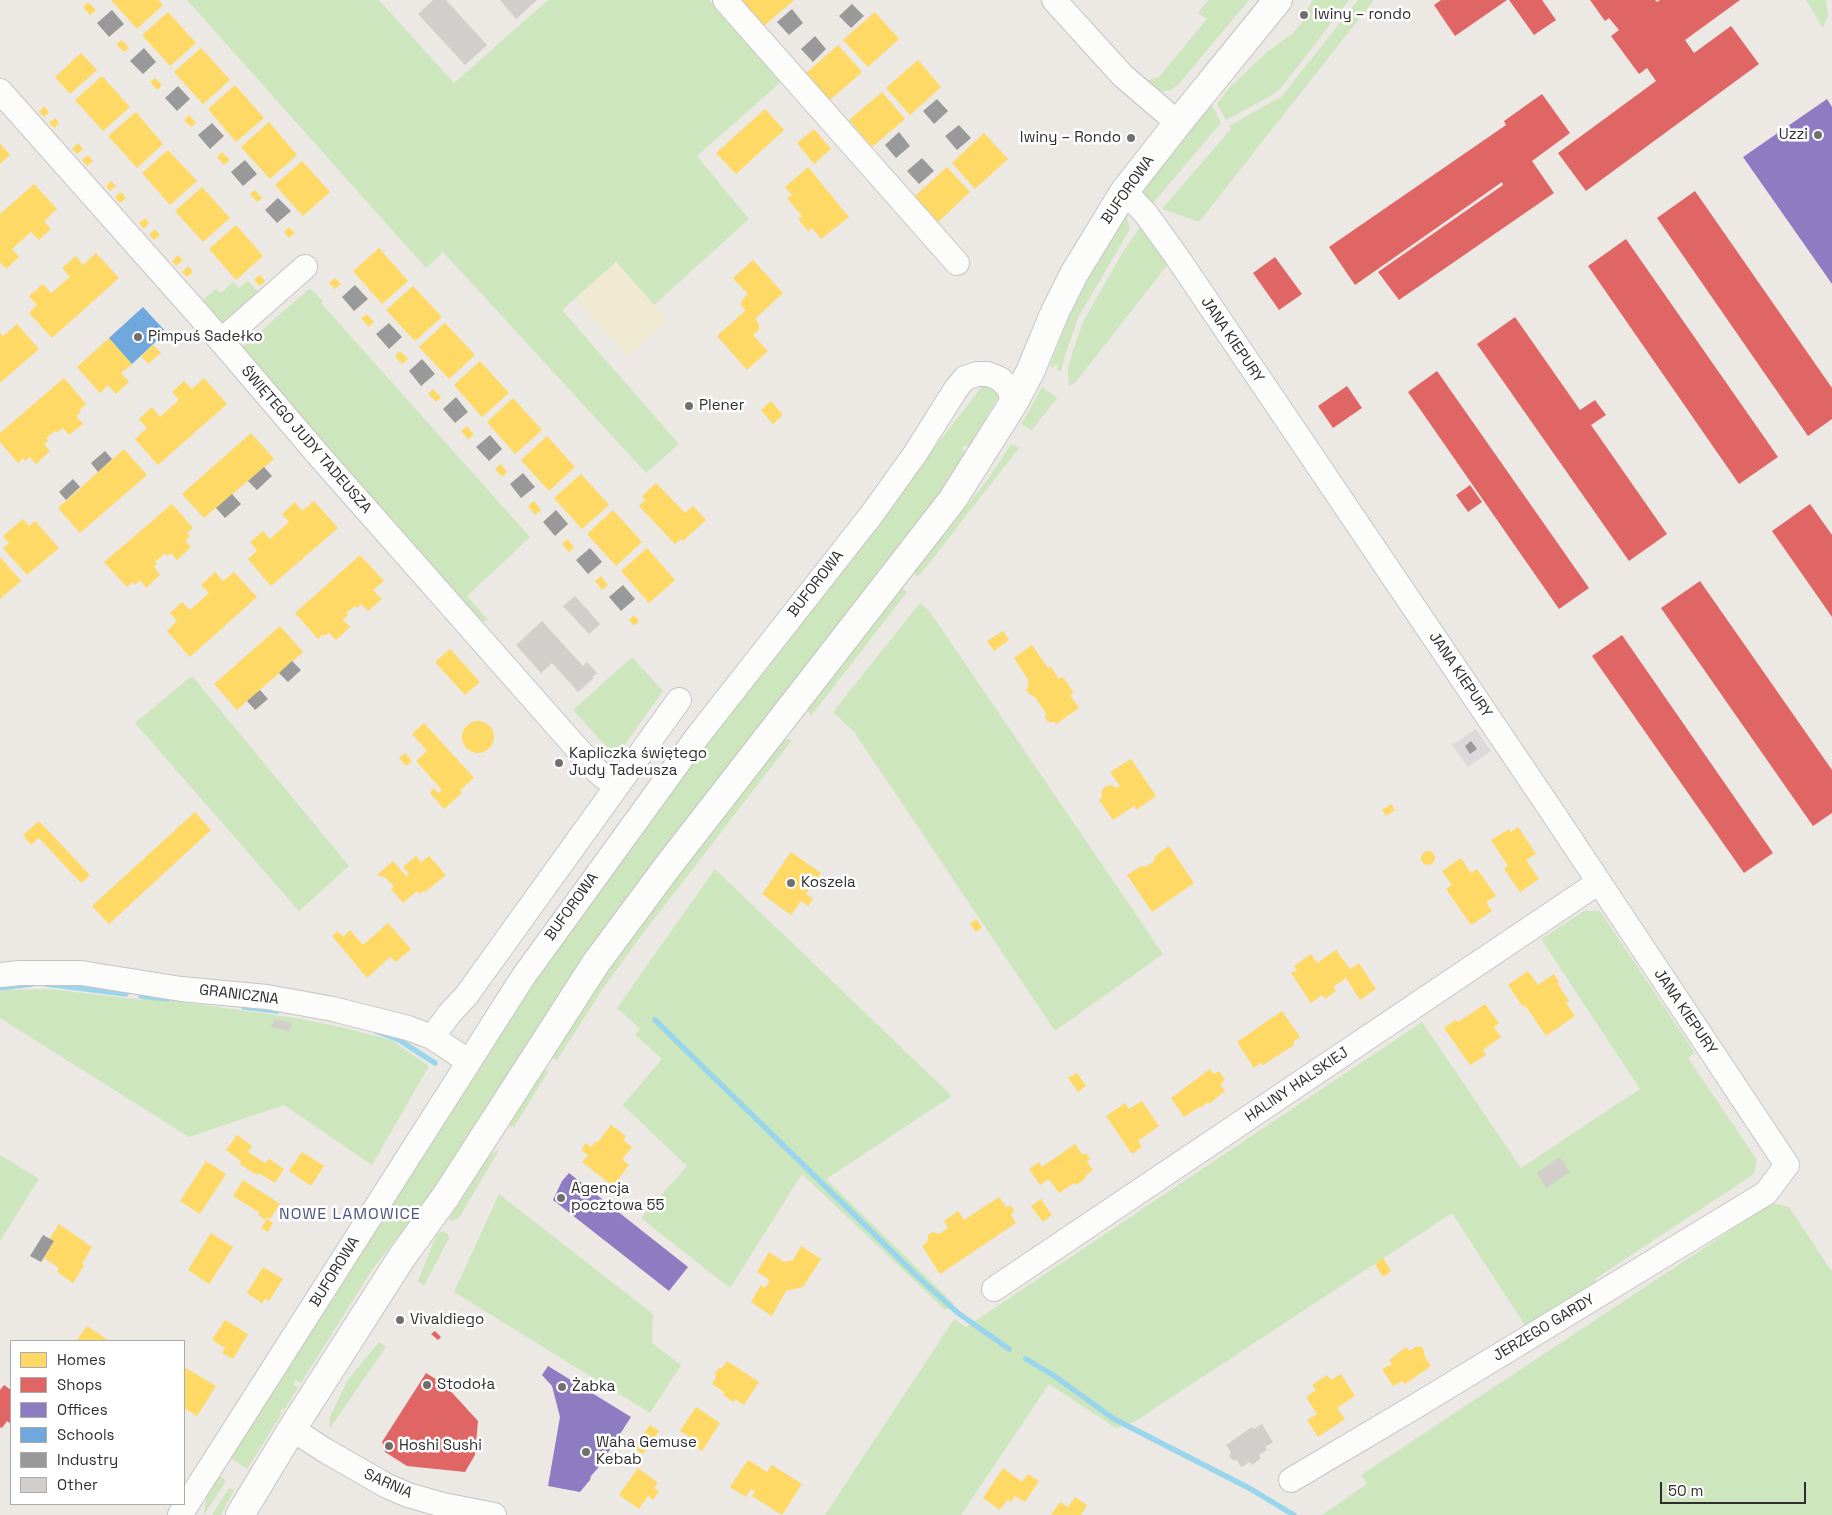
<!DOCTYPE html>
<html>
<head>
<meta charset="utf-8">
<style>
	body { margin:0 }
	#map { position:relative; width:1832px; height:1515px; overflow:hidden; background:#ece8e4; font-family:"Space Grotesk",sans-serif }
	canvas { display:block }
	.legend { position:absolute; left:10px; top:1340px; width:175px; height:165px; box-sizing:border-box; background:#fff; border:1px solid #ababab; margin:0; padding:6px 9px; list-style:none; font-size:15px; color:#2e2e2e }
	.legend li { display:flex; align-items:center; gap:10px; height:25px }
	.legend b { width:25px; border:1px solid #ababab }
	.scale { position:absolute; left:1660px; top:1482px; width:146px; height:22px; box-sizing:border-box; border:2px solid #2e2e2e; border-top:0; padding-left:6px; font-size:15px; line-height:18px; white-space:nowrap; color:#2e2e2e; -webkit-text-stroke:4px #fff; paint-order:stroke }
</style>
</head>
<body>
<div id="map">
<canvas width="1832" height="1515"></canvas>
<ul class="legend">
<li><b style="height:14px;background:#ffd966"></b>Homes</li>
<li><b style="height:14px;background:#e06666"></b>Shops</li>
<li><b style="height:14px;background:#8e7cc3"></b>Offices</li>
<li><b style="height:14px;background:#6fa8dc"></b>Schools</li>
<li><b style="height:14px;background:#999"></b>Industry</li>
<li><b style="height:14px;background:#d1cecb"></b>Other</li>
</ul>
<div class="scale">50 m</div>
</div>
<script>
const c = document.querySelector('canvas').getContext('2d');
c.lineJoin = 'round';
function fillPath(path, color) {
  c.fillStyle = color;
  c.fill(path, 'evenodd');
}
function toPath(rows) {
  const path = new Path2D();
  for (const r of rows) {
    if (r.length === 3) {
      path.moveTo(r[0] + r[2], r[1]);
      path.arc(r[0], r[1], r[2], 0, 2 * Math.PI);
      continue;
    }
    path.moveTo(r[0], r[1]);
    for (let i = 2; i < r.length; i += 2) path.lineTo(r[i], r[i + 1]);
  }
  return path;
}
function strokePath(path, color, width, dash) {
  c.strokeStyle = color;
  c.lineWidth = width;
  c.lineCap = dash ? 'butt' : 'round';
  c.setLineDash(dash || []);
  c.stroke(path);
}
function label(font, color, halo, rows, align = 'center') {
  c.font = font + ' "Space Grotesk",sans-serif';
  c.lineWidth = 5;
  c.setLineDash([]);
  c.textBaseline = 'middle';
  c.strokeStyle = halo;
  c.fillStyle = color;
  for (const [text, x, y, turn = 0] of rows) {
    c.save();
    c.translate(x, y);
    c.rotate((+turn || 0) * Math.PI / 180);
    c.textAlign = isNaN(turn) ? turn : align;
    if (halo) c.strokeText(text, 0, 0);
    c.fillText(text, 0, 0);
    c.restore();
  }
}
const industrial = toPath([
	[1476,729,1491,751,1468,767,1452,745]
]);
const green = toPath([
	[187,0,379,0,454,83,548,0,709,0,781,82,697,156,749,219,654,305,616,262,562,310,679,444,646,473,443,252,426,268],
	[1208,0,1249,0,1178,85,1171,90,1160,92,1146,81,1159,77,1207,19,1198,13],
	[1258,0,1265,0,1201,77,1198,74],
	[1312,0,1349,0,1281,88,1272,95,1226,120,1217,104,1230,87,1267,52,1292,34,1304,20],
	[1358,0,1374,0,1199,222,1162,209,1231,129,1229,126,1282,96],
	[1806,0,1826,0,1828,16,1823,28],
	[1211,103,1221,123,1147,210,1136,198],
	[1126,214,1130,229,1079,316,1065,355,1062,368,1060,371,1057,370,1058,365,1055,364,1053,368,1050,366,1080,289],
	[1141,226,1168,264,1075,383,1069,386,1068,369,1073,350,1084,320,1124,250],
	[248,281,263,297,228,329,203,300,216,289,221,293,233,282,239,288],
	[309,289,313,291,323,301,321,303,530,537,467,596,488,620,479,623,239,350],
	[983,385,990,387,1000,394,969,447,964,445,962,449,966,452,925,514,606,927,533,1035,433,1191,372,1270,301,1383,296,1380,293,1384,298,1388,284,1410,282,1409,280,1412,282,1413,247,1469,232,1459,231,1456,278,1384,280,1384,279,1381,332,1298,334,1299,336,1297,334,1294,442,1124,445,1124,443,1121,494,1042,496,1043,497,1042,496,1039,546,963,678,780,738,701,741,703,741,698,801,620,803,621,805,620,803,618,860,549,859,546],
	[1042,387,1057,398,1032,430,1023,425,1022,423],
	[1011,444,1019,448,920,575,916,576,914,574,916,568,986,482],
	[901,588,907,592,811,716,808,711,810,705],
	[920,603,930,612,1163,954,1055,1031,854,732,833,712],
	[632,657,663,691,616,757,573,710],
	[193,677,349,866,299,911,135,723,189,678],
	[787,739,792,740,638,940,604,987,557,1060,552,1057,552,1053,593,990,663,895,782,741],
	[715,869,952,1096,826,1179,954,1304,945,1310,802,1174,730,1288,641,1218,687,1166,623,1105,662,1059,635,1035,640,1029,617,1008],
	[1584,911,1600,911,1695,1053,1688,1058,1757,1160,1754,1174,1595,1279,1599,1287,1528,1330,1452,1213,1134,1422,1116,1428,1049,1384,961,1515,825,1515,954,1319,966,1327,1422,1022,1521,1168,1640,1089,1541,939],
	[50,989,143,1000,140,996,296,1018,345,1028,391,1040,429,1066,372,1165,284,1105,189,1137,0,1018,0,992,8,990],
	[543,1069,548,1072,514,1127,512,1126,510,1129,510,1119],
	[499,1150,459,1218,451,1221,449,1219,488,1155],
	[0,1155,39,1179,0,1241],
	[499,1194,653,1314,652,1343,681,1365,650,1413,454,1292],
	[1772,1203,1789,1207,1832,1272,1832,1515,1322,1515,1367,1484,1361,1475],
	[443,1231,448,1234,449,1238,424,1286,418,1281,435,1238,440,1232],
	[379,1342,386,1347,330,1428,329,1422,331,1421,329,1419,347,1381],
	[217,1474,224,1479,225,1483,204,1515,207,1490],
	[229,1488,234,1490,221,1515,212,1515]
]);
const sand = toPath([
	[616,262,667,320,627,357,576,298]
]);
const homes = toPath([
	[111,0,158,0,163,5,137,29],
	[742,0,794,0,764,26],
	[88,2,96,10,90,15,83,7],
	[168,12,196,43,170,66,142,35],
	[875,12,899,39,868,67,843,40],
	[122,40,129,48,124,52,116,44],
	[838,45,862,72,830,100,806,73],
	[201,48,230,80,203,104,174,72],
	[81,53,97,70,70,94,55,77],
	[918,60,941,87,910,115,886,88],
	[102,76,130,107,103,131,75,100],
	[155,78,162,85,157,90,150,82],
	[235,85,264,118,236,142,208,109],
	[882,92,905,119,872,147,849,120],
	[44,106,49,112,44,117,39,112],
	[765,109,784,130,736,174,716,153],
	[136,112,163,144,137,168,108,136],
	[189,115,196,123,191,127,184,120],
	[55,118,59,123,54,128,49,123],
	[269,122,297,155,270,179,241,147],
	[814,129,831,149,814,164,797,143],
	[984,133,1008,159,975,189,952,163],
	[0,143,10,155,0,164],
	[78,143,83,149,77,154,72,149],
	[168,150,197,181,170,205,142,173],
	[222,152,230,160,224,165,217,157],
	[88,155,93,161,87,166,82,160],
	[302,161,330,192,303,216,275,185],
	[808,167,849,217,821,239,812,228,808,231,798,219,802,216,787,198,792,195,785,187],
	[947,167,970,192,938,222,915,196],
	[111,181,116,186,110,191,106,186],
	[34,184,57,209,44,221,51,229,39,240,31,232,12,249,19,257,6,269,0,262,0,214],
	[202,187,230,218,203,242,175,211],
	[255,190,262,198,257,202,250,194],
	[121,192,126,198,120,203,115,197],
	[145,218,149,223,144,229,139,223],
	[236,225,263,256,236,280,209,249],
	[289,227,295,233,289,238,284,232],
	[155,229,160,235,154,240,149,235],
	[379,248,408,281,382,304,353,271],
	[96,253,119,278,52,338,29,313,37,305,29,296,43,284,51,293,70,277,62,268,76,256,83,265],
	[178,255,183,260,176,266,172,261],
	[753,260,783,293,755,319,759,324,759,330,753,335,768,351,747,370,717,336,746,310,741,306,742,300,748,294,733,278],
	[188,266,193,272,187,277,182,272],
	[260,275,265,281,260,286,254,280],
	[335,278,341,284,335,289,329,283],
	[413,286,442,317,415,341,386,310],
	[367,314,374,322,369,327,361,318],
	[445,323,475,355,449,379,419,347],
	[17,324,39,349,0,383,0,333,3,336],
	[109,338,132,364,121,373,129,382,116,394,108,385,100,393,77,367],
	[153,345,161,353,148,364,141,356],
	[400,351,408,359,402,364,395,356],
	[480,361,509,393,482,417,454,385],
	[64,378,86,404,79,410,81,412,76,416,83,424,69,435,63,428,57,432,55,431,46,438,48,441,44,444,50,451,36,464,30,457,25,461,23,458,18,463,0,442,0,433],
	[204,378,227,404,158,465,135,439,147,428,139,419,152,407,160,417,179,400,172,392,184,381,192,389],
	[433,389,441,397,436,402,428,394],
	[513,398,542,430,515,454,487,422],
	[771,401,783,415,773,424,761,410],
	[467,426,474,435,468,439,461,431],
	[251,433,274,459,204,518,182,494],
	[547,436,575,467,549,491,521,460],
	[124,449,147,475,80,533,58,508],
	[501,464,507,472,502,477,495,469],
	[581,474,609,505,582,529,554,498],
	[656,483,685,513,693,506,706,520,683,541,681,539,675,544,639,506,645,500,642,496],
	[314,501,338,528,271,586,248,559,257,551,250,542,263,531,270,539,289,522,282,514,295,502,302,511],
	[534,501,541,510,535,515,528,506],
	[172,504,193,528,187,533,190,536,185,541,191,547,177,560,171,553,167,556,165,553,155,562,157,564,154,567,160,575,146,588,140,580,135,585,133,582,127,587,104,562],
	[613,510,642,542,616,566,587,534],
	[23,519,29,526,35,521,59,548,27,575,3,548,9,543,3,536],
	[567,539,574,547,569,552,562,544],
	[647,548,675,580,649,603,621,571],
	[360,555,384,581,373,590,382,599,368,611,361,604,357,608,355,606,346,613,348,615,343,620,350,627,336,640,329,633,324,636,323,634,318,639,295,613],
	[0,557,21,581,0,599],
	[215,572,223,581,234,572,257,597,190,657,167,631,177,621,170,613,182,602,190,610,209,593,201,585],
	[601,576,608,585,602,590,595,581],
	[634,615,639,621,634,626,629,620],
	[280,626,303,652,237,710,214,684],
	[1003,631,1009,640,994,651,987,641],
	[1032,645,1048,668,1050,666,1059,679,1063,677,1074,693,1070,695,1079,708,1056,724,1054,722,1048,722,1045,717,1046,713,1034,696,1030,695,1026,690,1029,685,1027,683,1029,681,1014,658],
	[450,649,480,682,465,695,435,662],
	[478,737,16],
	[424,723,474,778,460,790,462,793,444,809,430,793,434,788,438,793,442,790,416,761,427,751,412,734],
	[405,753,412,761,406,766,399,758],
	[1131,759,1156,796,1136,810,1134,806,1113,820,1099,800,1102,798,1101,792,1104,787,1111,785,1117,788,1120,786,1110,772],
	[1391,804,1395,810,1386,816,1382,810],
	[195,812,211,830,109,924,92,906],
	[39,821,90,875,81,883,39,838,31,845,23,835],
	[1518,827,1536,854,1526,860,1539,879,1520,892,1504,869,1508,866,1491,840,1509,829,1511,832],
	[1169,846,1194,883,1152,912,1127,875,1141,866,1146,867,1154,861,1155,856],
	[1428,858,7],
	[791,852,821,873,806,894,813,899,808,906,801,901,791,915,762,894],
	[416,856,421,862,429,856,446,875,425,892,424,891,419,894,417,891,403,903,391,889,394,887,386,878,377,875,393,861,406,876,409,874,403,867],
	[1461,858,1471,873,1477,869,1496,896,1486,902,1492,911,1471,925,1446,889,1452,885,1442,871],
	[976,919,982,927,976,932,970,924],
	[388,923,411,949,396,962,390,957,367,978,332,936,338,931,343,937,350,930,363,945],
	[1336,950,1350,969,1359,963,1376,989,1360,1000,1346,978,1333,987,1336,991,1325,999,1322,995,1311,1003,1291,973,1297,970,1294,966,1311,954,1317,963],
	[1528,971,1538,985,1554,974,1559,982,1557,983,1569,1001,1566,1003,1575,1016,1546,1036,1525,1005,1523,1007,1508,985],
	[1485,1004,1499,1023,1494,1027,1501,1037,1483,1050,1486,1055,1470,1065,1444,1028,1456,1020,1458,1022],
	[1282,1011,1300,1037,1293,1042,1294,1045,1263,1065,1261,1063,1254,1068,1237,1042],
	[1210,1069,1214,1074,1219,1071,1225,1080,1220,1084,1225,1091,1209,1104,1208,1102,1200,1108,1199,1107,1184,1117,1171,1098],
	[1077,1073,1086,1086,1078,1092,1068,1078],
	[1142,1101,1159,1126,1138,1141,1142,1147,1132,1154,1106,1116,1125,1103,1129,1109],
	[611,1125,626,1136,623,1140,632,1147,622,1159,629,1165,613,1186,582,1162,588,1155,581,1150,586,1143,591,1147,596,1141,598,1142],
	[237,1135,252,1146,248,1152,265,1163,269,1159,284,1169,275,1183,259,1173,257,1175,240,1164,241,1161,226,1150],
	[1075,1144,1082,1154,1087,1154,1090,1159,1087,1162,1093,1170,1085,1176,1086,1178,1076,1185,1074,1183,1059,1193,1049,1179,1040,1185,1029,1169,1039,1162,1042,1167],
	[302,1152,324,1166,311,1186,289,1171],
	[206,1161,226,1174,200,1214,180,1201],
	[243,1180,280,1204,270,1219,267,1217,265,1220,258,1215,260,1213,233,1196],
	[999,1197,1006,1207,1011,1206,1014,1210,1011,1215,1016,1223,940,1274,922,1246,928,1241,928,1235,933,1232,939,1234,948,1228,944,1221,958,1211,964,1220],
	[1041,1199,1052,1215,1043,1222,1031,1206],
	[267,1219,273,1223,268,1232,261,1228],
	[59,1224,92,1247,82,1264,84,1266,73,1283,57,1272,59,1268,44,1258,54,1241,50,1238],
	[211,1233,233,1247,209,1284,188,1270],
	[801,1246,821,1259,803,1287,786,1291,772,1316,751,1302,761,1285,765,1288,770,1280,757,1272,769,1252,784,1262,793,1260],
	[1383,1258,1391,1271,1383,1277,1375,1264],
	[263,1267,283,1279,269,1301,265,1299,262,1303,247,1293],
	[225,1320,248,1334,233,1359,222,1353,225,1348,212,1340],
	[87,1326,108,1340,107,1341,76,1341],
	[1417,1346,1422,1347,1424,1351,1424,1355,1431,1366,1405,1384,1402,1381,1393,1386,1382,1369,1392,1364,1389,1360,1406,1347,1409,1351],
	[727,1361,759,1382,744,1405,735,1399,733,1402,723,1395,725,1393,712,1384,716,1377,715,1373,719,1368,722,1368],
	[184,1367,216,1386,197,1416,184,1408],
	[1341,1374,1355,1396,1337,1408,1345,1419,1318,1437,1307,1420,1317,1414,1306,1397,1316,1390,1312,1385,1327,1375,1331,1380],
	[696,1407,720,1423,702,1451,687,1442,690,1437,680,1431],
	[650,1425,659,1431,643,1454,634,1448],
	[748,1460,767,1472,772,1465,802,1484,782,1515,752,1496,755,1491,751,1489,746,1497,730,1487],
	[638,1468,658,1483,654,1488,659,1491,653,1500,648,1496,639,1509,619,1495],
	[1003,1468,1022,1482,1028,1474,1039,1481,1025,1502,1015,1496,1011,1502,1008,1499,1000,1510,983,1498],
	[1075,1497,1087,1505,1081,1515,1051,1515,1060,1502,1068,1507]
]);
const shops = toPath([
	[1441,0,1507,0,1455,36,1434,5],
	[1509,0,1542,0,1556,20,1534,35],
	[1590,0,1655,0,1657,2,1660,0,1740,0,1685,40,1694,53,1731,26,1759,64,1586,191,1558,153,1656,81,1647,68,1639,74,1611,36,1619,30,1609,18,1605,21],
	[1542,94,1570,133,1532,161,1554,193,1399,300,1378,272,1503,185,1502,182,1355,285,1329,247,1506,125,1504,121],
	[1695,191,1832,388,1832,419,1808,436,1657,218],
	[1626,239,1778,457,1739,484,1588,266],
	[1275,257,1302,294,1279,310,1253,273],
	[1515,317,1580,410,1595,400,1606,415,1591,425,1667,534,1629,561,1477,344],
	[1437,371,1589,588,1559,609,1408,392],
	[1347,386,1362,408,1333,428,1318,406],
	[1470,485,1482,502,1468,512,1456,495],
	[1810,504,1832,535,1832,617,1772,531],
	[1700,581,1832,770,1832,813,1813,826,1661,608],
	[1622,635,1773,853,1744,873,1592,656],
	[435,1331,441,1337,438,1340,431,1334],
	[426,1373,444,1384,478,1421,475,1455,465,1472,407,1466,385,1452,382,1442],
	[4,1385,11,1390,11,1424,7,1421,2,1428,0,1427,0,1390]
]);
const offices = toPath([
	[1827,99,1832,107,1832,284,1743,157],
	[569,1173,688,1267,669,1291,553,1200,562,1181],
	[548,1366,631,1417,598,1468,591,1476,590,1480,580,1492,548,1486,560,1417,552,1386,542,1375]
]);
const schools = toPath([
	[143,307,166,332,132,364,109,338]
]);
const industry = toPath([
	[852,4,864,16,851,28,839,16],
	[792,9,803,23,789,35,777,22],
	[112,10,124,24,109,37,97,23],
	[815,36,826,49,813,62,801,49],
	[144,48,156,62,143,74,130,61],
	[178,86,190,99,177,111,165,98],
	[937,99,948,111,934,124,923,111],
	[212,123,224,136,210,149,198,135],
	[959,125,971,138,957,150,945,136],
	[899,132,910,146,896,158,885,145],
	[922,158,934,171,919,184,907,171],
	[245,160,257,174,243,186,231,172],
	[278,198,291,211,277,223,265,210],
	[355,285,368,299,354,311,342,297],
	[389,323,402,337,389,349,376,334],
	[422,359,435,374,421,386,409,371],
	[456,397,468,412,455,423,443,409],
	[490,435,502,449,489,461,476,447],
	[105,451,112,459,98,472,91,463],
	[264,467,272,476,257,490,248,481],
	[523,473,535,487,521,498,510,484],
	[73,479,80,487,66,500,59,492],
	[232,494,241,504,225,518,216,508],
	[556,510,568,524,555,536,543,522],
	[590,548,602,562,588,574,576,560],
	[623,585,635,599,621,611,609,597],
	[292,661,301,670,288,682,279,673],
	[260,690,268,699,255,710,247,701],
	[1471,741,1477,749,1470,754,1465,746],
	[43,1235,54,1241,41,1262,30,1256]
]);
const stream = toPath([
	[46,984,126,994],
	[0,988,32,984],
	[141,996,168,999],
	[244,1007,277,1011],
	[655,1020,917,1276,958,1313,1009,1349],
	[376,1031,399,1040,435,1063],
	[1026,1359,1053,1375,1114,1419,1249,1488,1294,1515]
]);
const building = toPath([
	[433,0,446,0,487,45,465,65,418,14],
	[500,0,537,0,516,19],
	[575,596,600,624,589,634,563,606],
	[542,621,583,666,587,662,597,673,592,677,594,678,578,692,552,663,541,673,516,645],
	[274,1019,292,1023,289,1031,271,1027],
	[1560,1157,1570,1172,1546,1188,1537,1173],
	[1262,1424,1273,1442,1265,1447,1267,1450,1259,1455,1261,1458,1252,1465,1250,1462,1241,1467,1237,1460,1233,1460,1229,1456,1231,1452,1226,1445,1252,1427,1254,1429]
]);
const minor = toPath([
	[725,0,957,263],
	[1054,0,1123,76,1178,123],
	[0,91,199,315,321,458,597,771,616,787],
	[1124,192,1131,198,1146,214,1177,257,1551,810,1787,1165,1766,1193,1416,1406,1291,1480],
	[221,341,305,267],
	[0,975,20,973,81,973,181,989,267,997,333,1009,408,1028,432,1037,468,1061],
	[432,1037,450,1013,466,996,679,700],
	[994,1289,1599,882],
	[292,1429,326,1451,387,1486,408,1495,443,1505,494,1515],
	[180,1515,523,977,697,737,872,514,915,454,956,389,965,378,977,374,988,374,1000,379,1008,387,1014,402]
]);
const secondary = toPath([
	[240,1515,292,1429,402,1257,446,1196,596,963,668,866,953,499,1014,402,1030,372,1055,312,1074,274,1124,192,1178,123,1278,0]
]);
const markers = [
	[1304,15,5,"#706f6e"],
	[1818,135,5,"#706f6e"],
	[1131,138,5,"#706f6e"],
	[138,337,5,"#706f6e"],
	[689,406,5,"#706f6e"],
	[559,763,5,"#706f6e"],
	[791,883,5,"#706f6e"],
	[561,1198,5,"#706f6e"],
	[400,1320,5,"#706f6e"],
	[427,1385,5,"#706f6e"],
	[562,1387,5,"#706f6e"],
	[389,1446,5,"#706f6e"],
	[586,1452,5,"#706f6e"]
];
const poiNames = [
	["Iwiny – rondo",1314,15],
	["Uzzi",1808,135,"right"],
	["Iwiny – Rondo",1121,138,"right"],
	["Pimpuś Sadełko",148,337],
	["Plener",699,406],
	["Kapliczka świętego",569,754],
	["Judy Tadeusza",569,771],
	["Koszela",801,883],
	["Agencja",571,1189],
	["pocztowa 55",571,1206],
	["Vivaldiego",410,1320],
	["Stodoła",437,1385],
	["Żabka",572,1387],
	["Waha Gemuse",596,1443],
	["Kebab",596,1460],
	["Hoshi Sushi",399,1446]
];
const streetNames = [
	["BUFOROWA",1128,190,-55],
	["JANA KIEPURY",1232,340,56],
	["ŚWIĘTEGO JUDY TADEUSZA",306,440,49],
	["BUFOROWA",816,584,-52],
	["JANA KIEPURY",1460,675,56],
	["BUFOROWA",572,907,-54],
	["GRANICZNA",239,995,7],
	["JANA KIEPURY",1685,1012,56],
	["HALINY HALSKIEJ",1297,1085,-34],
	["BUFOROWA",335,1272,-58],
	["JERZEGO GARDY",1544,1328,-31],
	["SARNIA",388,1484,24]
];
const neighbourhoodNames = [
	["NOWE LAMOWICE",350,1215]
];
fillPath(industrial, '#dcd9db');
fillPath(green, '#cee6be');
fillPath(sand, '#f0ead3');
fillPath(homes, '#ffd966');
fillPath(shops, '#e06666');
fillPath(offices, '#8e7cc3');
fillPath(schools, '#6fa8dc');
fillPath(industry, '#999');
strokePath(stream, '#99d6ec', 5.5);
fillPath(building, '#d1cecb');
strokePath(minor, '#c5c4c5', 26);
strokePath(secondary, '#c5c4c5', 30);
strokePath(minor, '#fcfcfb', 24);
strokePath(secondary, '#fcfcfb', 28);
for (const [x, y, r, color] of markers) {
  const dot = new Path2D();
  dot.arc(x, y, r, 0, 2 * Math.PI);
  c.fillStyle = color;
  c.fill(dot);
  strokePath(dot, '#fff', 2);
}
label('15px', '#2e2e2e', '#fff', poiNames, 'left');
label('15px', '#2e2e2e', '#fff', streetNames);
c.letterSpacing = '1px';
label('16px', '#4d5680', '#fff', neighbourhoodNames);
c.letterSpacing = '0px';
</script>
</body>
</html>
